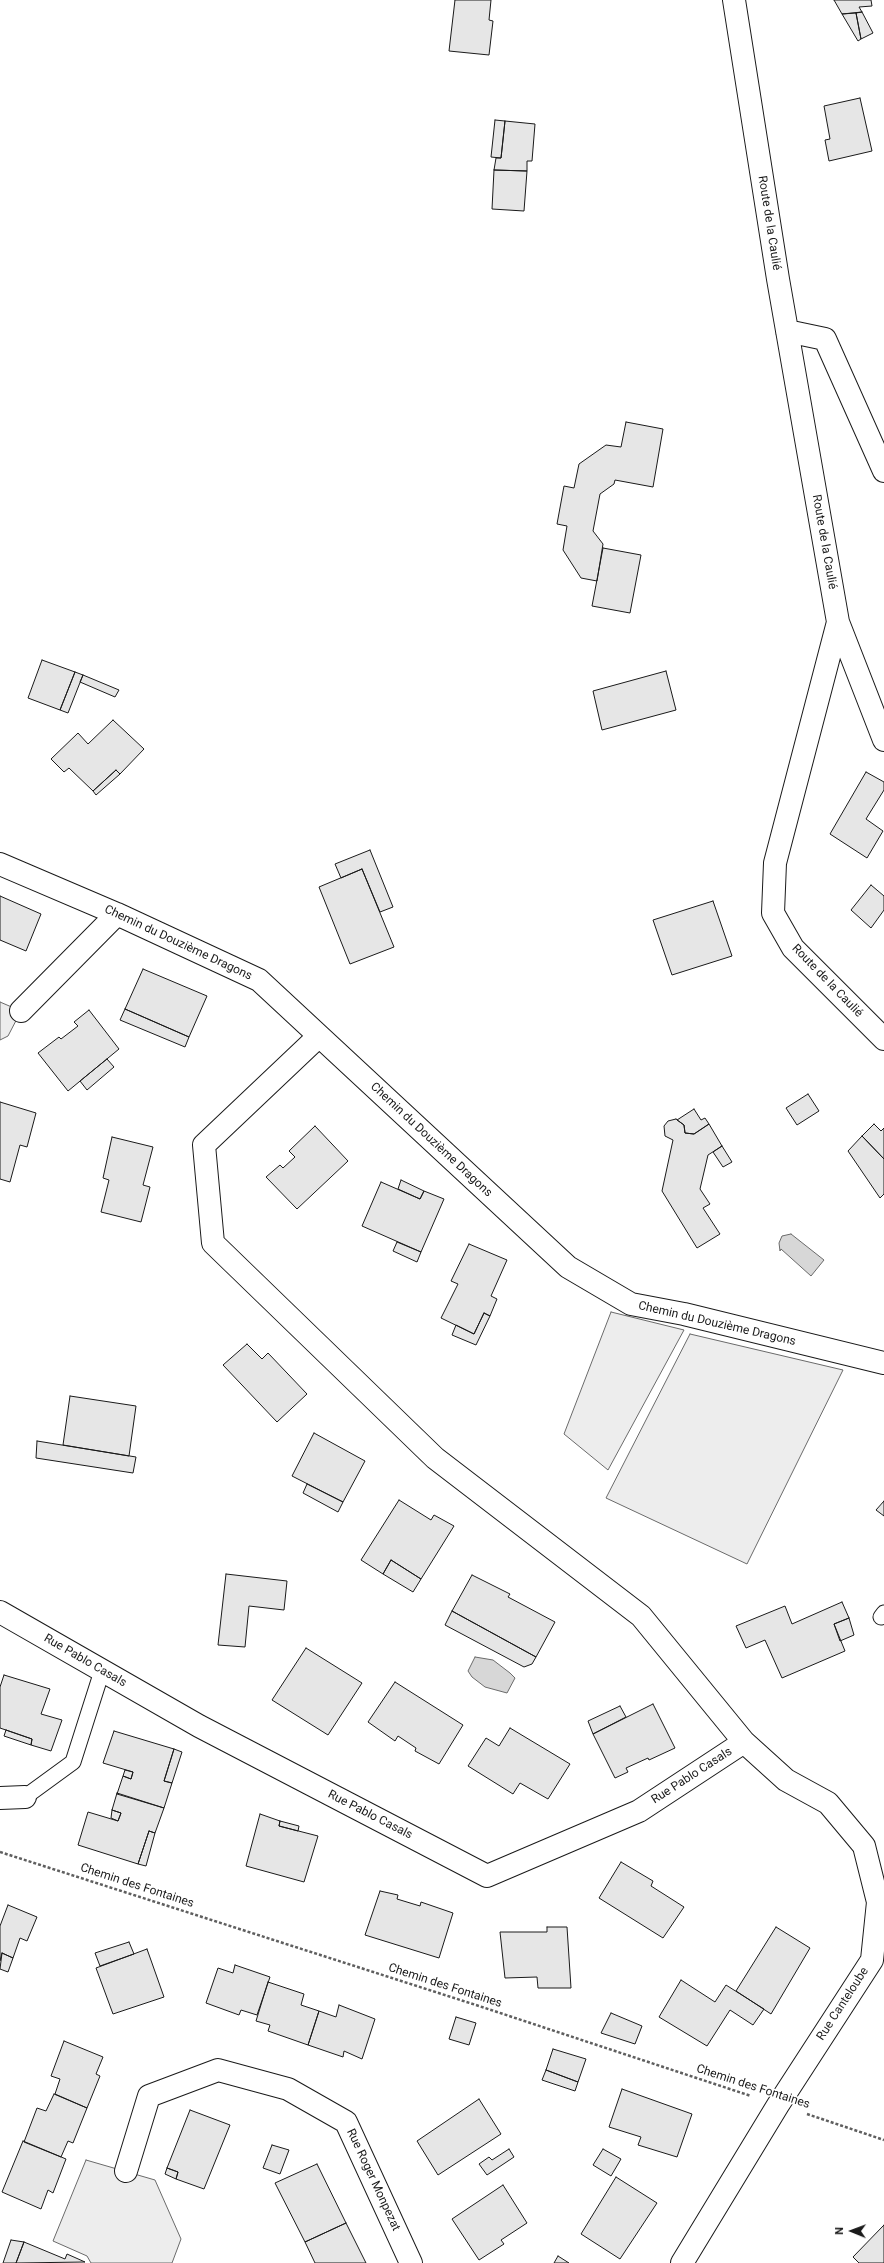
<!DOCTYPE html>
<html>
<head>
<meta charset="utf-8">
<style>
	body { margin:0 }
	#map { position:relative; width:884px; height:2263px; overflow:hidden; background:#fff; font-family:Roboto,sans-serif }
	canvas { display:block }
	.north { position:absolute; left:832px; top:2211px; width:40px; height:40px; -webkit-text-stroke:3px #fff; paint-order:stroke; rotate:271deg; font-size:11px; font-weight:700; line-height:16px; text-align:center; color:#1a1a1a }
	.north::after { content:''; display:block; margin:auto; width:14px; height:18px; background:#1a1a1a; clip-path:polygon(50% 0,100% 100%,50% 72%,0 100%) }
</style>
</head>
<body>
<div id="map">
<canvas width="884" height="2263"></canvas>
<div class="north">N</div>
</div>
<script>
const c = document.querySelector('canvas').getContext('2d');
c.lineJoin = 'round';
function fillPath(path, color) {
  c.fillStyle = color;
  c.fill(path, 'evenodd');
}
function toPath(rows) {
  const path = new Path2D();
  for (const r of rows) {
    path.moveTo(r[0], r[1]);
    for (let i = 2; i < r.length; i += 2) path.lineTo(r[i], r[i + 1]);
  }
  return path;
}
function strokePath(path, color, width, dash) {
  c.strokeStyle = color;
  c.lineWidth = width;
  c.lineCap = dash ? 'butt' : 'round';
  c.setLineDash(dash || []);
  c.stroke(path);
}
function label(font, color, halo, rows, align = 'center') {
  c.font = font + ' Roboto,sans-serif';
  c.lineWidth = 3;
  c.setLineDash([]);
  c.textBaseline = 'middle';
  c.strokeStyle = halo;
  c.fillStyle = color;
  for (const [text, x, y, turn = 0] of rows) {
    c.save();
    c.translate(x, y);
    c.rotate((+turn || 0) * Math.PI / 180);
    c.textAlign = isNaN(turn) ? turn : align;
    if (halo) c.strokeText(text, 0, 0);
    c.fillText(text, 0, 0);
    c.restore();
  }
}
const built = toPath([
	[0,1002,21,1011,8,1036,0,1040,0,1002],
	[611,1312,684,1330,608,1470,564,1434,611,1312],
	[690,1334,843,1370,747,1564,606,1498,690,1334],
	[86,2160,155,2180,181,2239,172,2263,91,2263,87,2256,53,2241,86,2160]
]);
const water = toPath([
	[791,1234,824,1260,811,1276,781,1249,780,1251,779,1243,782,1236,791,1234],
	[475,1657,493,1660,510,1673,515,1678,507,1693,485,1687,472,1677,468,1671,475,1657]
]);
const building = toPath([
	[455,0,491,0,489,20,493,21,489,55,449,51,455,0],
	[834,0,871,0,872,6,859,7,862,12,842,14,834,0],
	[862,12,873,33,861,39,856,13,862,12],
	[856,13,861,39,858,41,842,14,856,13],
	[860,98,872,151,829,161,825,140,830,139,824,106,860,98],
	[495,120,505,121,501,158,491,157,495,120],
	[505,121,535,124,532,161,527,161,527,171,494,170,496,158,501,158,505,121],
	[494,170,527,171,524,211,492,209,494,170],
	[626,422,663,429,653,487,615,480,614,484,600,494,593,531,603,544,597,581,581,578,563,550,567,526,557,524,564,486,574,488,579,464,606,445,621,447,626,422],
	[603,548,641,555,630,613,592,606,603,548],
	[42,660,75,672,60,710,28,698,42,660],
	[666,671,676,710,602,730,593,691,666,671],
	[75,672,83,675,68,713,60,710,75,672],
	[83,675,119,690,115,697,80,682,83,675],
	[113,720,144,749,120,774,116,770,93,791,69,768,64,772,51,759,78,733,88,744,113,720],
	[116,770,120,774,96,795,93,791,116,770],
	[866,772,884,782,884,790,866,819,883,831,867,858,830,834,866,772],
	[370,850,393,907,380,912,362,869,341,878,335,864,370,850],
	[362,869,394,947,350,964,319,887,362,869],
	[871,885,884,896,884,910,871,928,851,910,871,885],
	[0,896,41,914,26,951,0,940,0,896],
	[713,901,732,956,672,975,653,920,713,901],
	[143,969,207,996,189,1037,125,1009,143,969],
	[125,1009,189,1037,185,1047,120,1020,125,1009],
	[89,1010,119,1049,68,1091,38,1053,59,1037,61,1039,78,1026,74,1022,89,1010],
	[107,1059,114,1067,87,1090,80,1081,107,1059],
	[808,1094,819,1111,797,1125,786,1108,808,1094],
	[0,1102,36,1113,27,1147,20,1145,10,1182,0,1179,0,1102],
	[694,1109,701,1120,705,1118,709,1124,694,1134,685,1133,684,1125,677,1120,694,1109],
	[676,1119,684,1125,685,1133,694,1134,709,1124,722,1146,708,1155,700,1189,710,1204,703,1208,720,1234,697,1248,662,1191,673,1140,665,1136,664,1126,668,1121,676,1119],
	[874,1124,881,1131,884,1128,884,1159,862,1136,874,1124],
	[315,1126,348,1161,297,1209,266,1177,280,1165,283,1168,295,1157,289,1151,315,1126],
	[862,1136,884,1159,884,1194,880,1198,848,1151,862,1136],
	[112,1137,153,1147,143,1185,150,1187,141,1222,101,1212,109,1180,103,1178,112,1137],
	[722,1146,732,1162,723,1167,713,1152,722,1146],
	[401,1180,424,1191,420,1199,398,1189,401,1180],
	[381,1182,420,1199,424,1191,444,1199,421,1252,362,1226,381,1182],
	[397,1242,421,1252,417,1262,393,1251,397,1242],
	[469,1244,507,1260,491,1296,497,1299,490,1316,484,1313,474,1334,441,1318,458,1284,451,1281,469,1244],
	[484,1313,490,1316,476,1345,452,1335,456,1325,474,1334,484,1313],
	[247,1344,262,1359,268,1353,307,1394,277,1422,223,1365,247,1344],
	[70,1396,136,1406,129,1456,63,1445,70,1396],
	[314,1433,365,1461,343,1502,292,1476,314,1433],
	[37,1441,136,1457,133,1473,36,1458,37,1441],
	[307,1484,343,1502,338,1512,303,1493,307,1484],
	[399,1500,431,1520,434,1515,454,1526,421,1579,391,1560,383,1574,361,1560,399,1500],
	[884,1501,884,1516,876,1510,884,1501],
	[391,1560,421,1579,413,1592,383,1574,391,1560],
	[226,1574,287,1581,284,1610,249,1606,245,1647,218,1645,226,1574],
	[472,1575,510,1594,508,1597,555,1622,536,1657,452,1611,472,1575],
	[842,1602,849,1618,834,1624,845,1651,782,1678,765,1640,746,1648,736,1626,785,1606,792,1624,842,1602],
	[452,1611,536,1657,532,1664,524,1667,445,1625,452,1611],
	[849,1618,854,1635,840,1641,834,1624,849,1618],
	[306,1648,362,1683,328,1735,272,1700,306,1648],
	[4,1675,50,1689,41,1714,62,1720,51,1751,31,1745,32,1739,0,1728,0,1687,4,1675],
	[395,1682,463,1725,439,1764,415,1751,416,1748,398,1736,395,1741,368,1722,395,1682],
	[653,1704,675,1748,649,1760,648,1758,626,1768,628,1772,615,1778,593,1734,653,1704],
	[620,1706,626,1717,593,1734,588,1721,620,1706],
	[510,1728,570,1764,548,1799,520,1783,513,1794,468,1766,486,1738,499,1746,510,1728],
	[6,1730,32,1739,31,1745,4,1736,6,1730],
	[114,1731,174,1749,164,1781,172,1783,164,1808,117,1794,123,1776,131,1779,133,1772,103,1763,114,1731],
	[174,1749,182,1752,172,1783,164,1781,174,1749],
	[125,1770,133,1772,131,1779,123,1776,125,1770],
	[117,1793,164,1808,155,1833,149,1831,138,1864,78,1845,88,1812,118,1821,121,1813,112,1810,117,1793],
	[112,1810,121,1813,118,1821,111,1818,112,1810],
	[260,1814,280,1821,279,1826,318,1836,304,1882,246,1866,260,1814],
	[280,1821,299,1826,298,1831,279,1826,280,1821],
	[149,1831,155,1833,146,1866,138,1864,149,1831],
	[621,1862,653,1881,651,1886,684,1907,663,1938,599,1898,621,1862],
	[380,1891,398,1895,397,1899,420,1906,421,1902,453,1913,439,1958,365,1935,380,1891],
	[8,1905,37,1917,27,1941,20,1938,13,1958,2,1953,0,1961,0,1926,8,1905],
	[547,1927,567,1927,571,1988,538,1988,537,1977,505,1978,500,1932,547,1932,547,1927],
	[776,1927,810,1948,771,2014,736,1991,776,1927],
	[129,1942,134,1954,100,1966,95,1953,129,1942],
	[147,1949,164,1997,113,2014,96,1968,147,1949],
	[2,1953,13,1958,8,1972,0,1969,2,1953],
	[235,1965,270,1977,257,2015,241,2010,239,2015,206,2003,218,1968,233,1973,235,1965],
	[681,1980,715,2002,726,1985,764,2009,753,2025,730,2010,707,2046,659,2017,681,1980],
	[268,1982,304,1994,301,2005,319,2011,308,2045,268,2031,270,2025,256,2021,268,1982],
	[339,2005,375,2019,362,2059,344,2051,343,2057,308,2045,319,2011,336,2017,339,2005],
	[611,2013,642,2026,635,2044,601,2033,611,2013],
	[456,2017,476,2023,469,2045,449,2039,456,2017],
	[64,2041,103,2057,96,2074,100,2076,87,2108,55,2094,60,2079,51,2076,64,2041],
	[553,2049,586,2059,578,2082,546,2070,553,2049],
	[546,2070,578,2082,575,2091,542,2080,546,2070],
	[622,2089,692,2114,677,2157,638,2145,641,2137,609,2127,622,2089],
	[54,2094,87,2108,73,2143,68,2141,61,2157,24,2142,37,2108,46,2111,54,2094],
	[479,2099,501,2134,438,2175,417,2141,479,2099],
	[190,2110,230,2125,204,2189,176,2179,178,2172,167,2168,190,2110],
	[23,2141,66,2159,53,2193,48,2190,41,2209,2,2192,23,2141],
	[272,2145,289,2150,280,2174,263,2168,272,2145],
	[509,2149,514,2157,487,2175,479,2164,489,2157,492,2160,509,2149],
	[603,2149,621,2159,611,2176,593,2165,603,2149],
	[317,2164,346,2223,305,2242,275,2183,317,2164],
	[167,2168,178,2172,176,2179,165,2174,167,2168],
	[616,2177,657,2203,620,2259,581,2234,616,2177],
	[503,2185,527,2223,501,2240,504,2244,479,2260,452,2219,503,2185],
	[346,2223,366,2263,315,2263,305,2242,346,2223],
	[884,2225,884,2263,859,2263,853,2257,884,2225],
	[11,2240,24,2242,16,2263,3,2263,11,2240],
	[24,2242,65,2259,67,2254,85,2262,16,2263,24,2242],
	[558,2256,569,2263,554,2263,558,2256]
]);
const path = toPath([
	[0,1852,479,2006,751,2096],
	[807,2114,884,2140]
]);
const lane = toPath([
	[881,1617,884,1613],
	[25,1797,73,1762,102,1671]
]);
const street = toPath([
	[734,0,778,279,838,622,775,863,773,913,793,948,884,1039],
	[787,331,825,339,884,471],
	[838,622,884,740],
	[0,864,117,914,259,980,568,1267,631,1304,684,1314,884,1363],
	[21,1011,117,914],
	[319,1036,204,1145,213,1243,435,1458,641,1616,744,1742,786,1780,828,1803,864,1846,878,1902,872,1960,778,2105,682,2263],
	[0,1612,199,1726,487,1876,639,1811,744,1742],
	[0,1798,25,1797],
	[126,2171,149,2096,218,2070,288,2089,346,2122,411,2263]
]);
const streetNames = [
	["Route de la Caulié",769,223,81],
	["Route de la Caulié",824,542,80],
	["Chemin du Douzième Dragons",178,943,25],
	["Route de la Caulié",827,981,46],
	["Chemin du Douzième Dragons",431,1140,43],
	["Chemin du Douzième Dragons",717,1324,13],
	["Rue Pablo Casals",85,1661,30],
	["Rue Pablo Casals",692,1776,-33],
	["Rue Pablo Casals",370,1815,27],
	["Chemin des Fontaines",137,1886,18],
	["Chemin des Fontaines",445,1986,18],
	["Rue Canteloube",843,2004,-57],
	["Chemin des Fontaines",753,2087,18],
	["Rue Roger Monpezat",373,2180,65]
];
fillPath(built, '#ededed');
strokePath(built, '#6a6a6a', 1);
fillPath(water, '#d7d7d7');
strokePath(water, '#6a6a6a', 1);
fillPath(building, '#e6e6e6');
strokePath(building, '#1a1a1a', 1);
strokePath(lane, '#1a1a1a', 17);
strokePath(street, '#1a1a1a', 24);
strokePath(path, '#5f5f5f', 2.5, [3, 2]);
strokePath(lane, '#fff', 15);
strokePath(street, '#fff', 22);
label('12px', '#1a1a1a', '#fff', streetNames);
</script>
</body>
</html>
